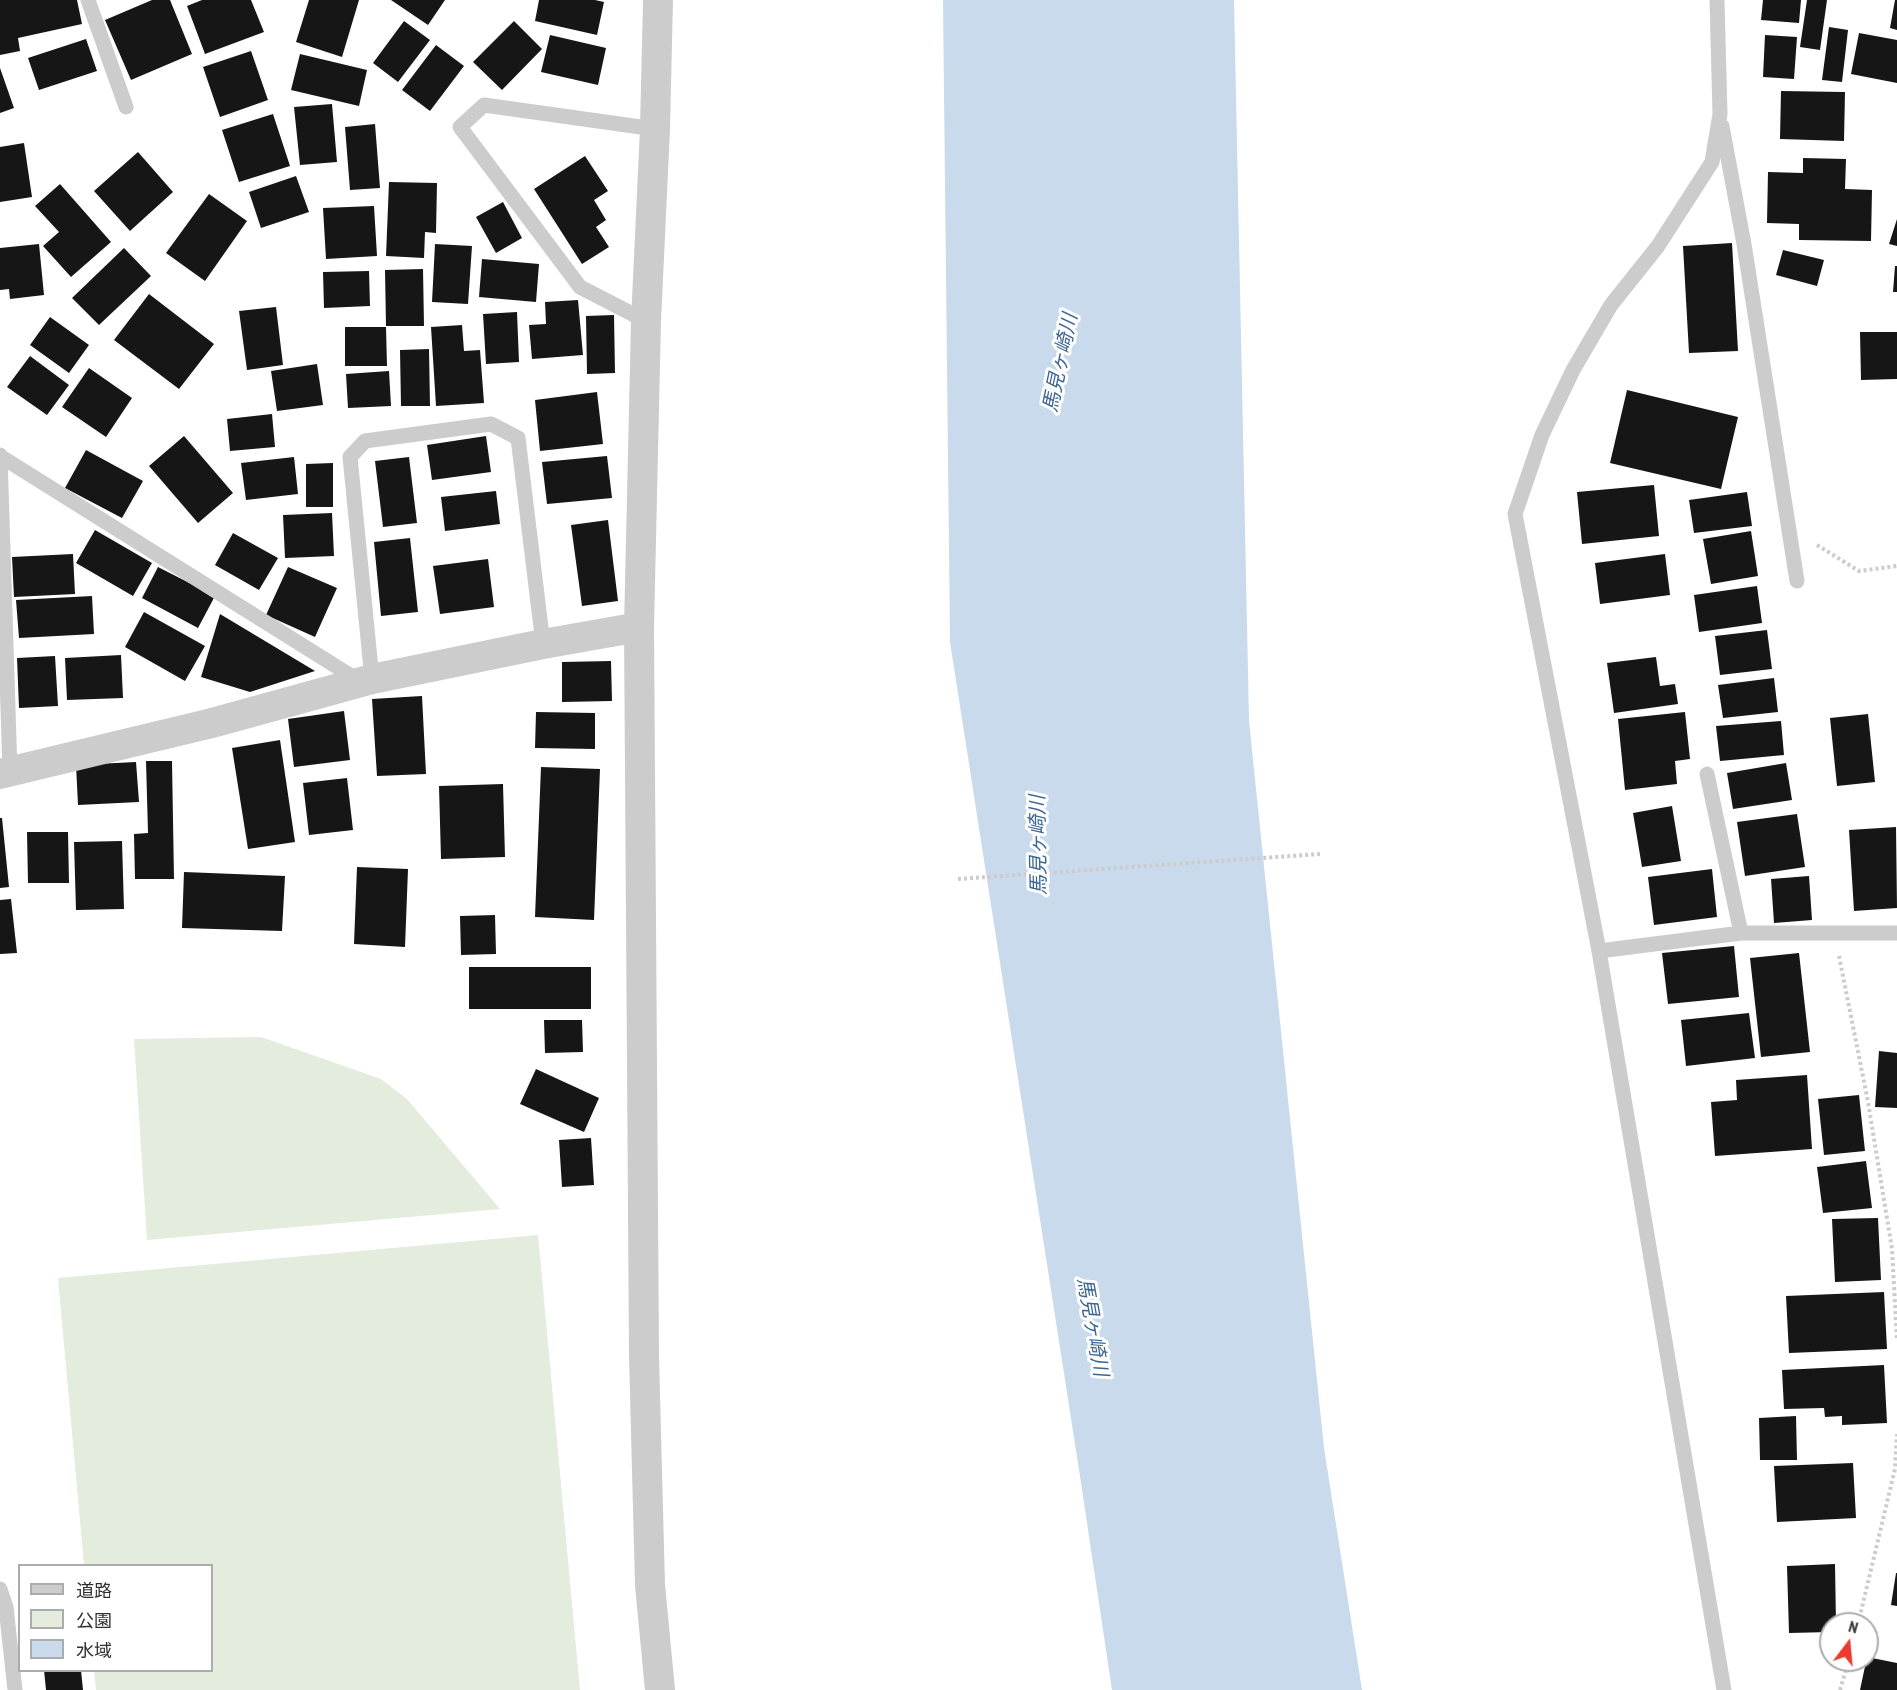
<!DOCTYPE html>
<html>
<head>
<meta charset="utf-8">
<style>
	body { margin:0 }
	#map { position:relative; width:1897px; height:1690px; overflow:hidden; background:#fff; font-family:"PT Sans Narrow","Noto Sans JP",sans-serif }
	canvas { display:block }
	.legend { position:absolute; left:18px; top:1564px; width:195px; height:108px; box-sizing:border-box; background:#fff; border:2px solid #acacac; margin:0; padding:8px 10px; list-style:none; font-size:18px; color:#2f2f2f }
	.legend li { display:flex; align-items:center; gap:12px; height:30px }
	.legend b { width:30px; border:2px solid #acacac }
	.north { position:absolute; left:1819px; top:1612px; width:60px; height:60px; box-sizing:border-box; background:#fff; border:2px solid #acacac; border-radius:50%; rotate:16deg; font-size:16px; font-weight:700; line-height:24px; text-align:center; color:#2f2f2f }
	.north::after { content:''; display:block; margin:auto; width:21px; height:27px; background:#e83c2f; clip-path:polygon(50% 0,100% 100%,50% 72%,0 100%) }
</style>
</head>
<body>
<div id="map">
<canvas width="1897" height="1690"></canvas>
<ul class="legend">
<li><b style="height:8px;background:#ccc"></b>道路</li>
<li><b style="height:16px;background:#e3ecdd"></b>公園</li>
<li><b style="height:16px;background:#c9daed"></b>水域</li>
</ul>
<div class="north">N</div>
</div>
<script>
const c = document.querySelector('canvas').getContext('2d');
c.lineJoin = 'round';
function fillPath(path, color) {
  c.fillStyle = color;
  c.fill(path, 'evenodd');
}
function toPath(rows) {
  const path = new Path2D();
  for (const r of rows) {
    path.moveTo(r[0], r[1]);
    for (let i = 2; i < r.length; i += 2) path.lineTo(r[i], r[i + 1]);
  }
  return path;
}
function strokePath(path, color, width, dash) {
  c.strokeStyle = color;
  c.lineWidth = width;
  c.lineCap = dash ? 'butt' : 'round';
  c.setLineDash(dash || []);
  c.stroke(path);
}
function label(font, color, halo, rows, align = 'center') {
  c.font = font + ' "PT Sans Narrow","Noto Sans JP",sans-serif';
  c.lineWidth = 6;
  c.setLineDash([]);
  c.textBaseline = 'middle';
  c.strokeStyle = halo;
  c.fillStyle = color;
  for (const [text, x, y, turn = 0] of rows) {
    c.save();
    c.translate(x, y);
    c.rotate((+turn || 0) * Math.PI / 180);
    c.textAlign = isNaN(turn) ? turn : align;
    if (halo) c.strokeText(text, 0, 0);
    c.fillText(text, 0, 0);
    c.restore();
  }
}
const green = toPath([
	[261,1037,381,1079,407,1099,500,1209,147,1240,134,1039],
	[538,1235,580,1690,96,1690,94,1671,212,1670,212,1566,84,1565,58,1278]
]);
const water = toPath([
	[943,0,1234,0,1249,721,1324,1448,1362,1690,1112,1690,1080,1476,950,642]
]);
const building = toPath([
	[0,0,77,0,82,24,18,38,20,51,0,55],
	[152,0,170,0,192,54,131,80,105,20],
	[202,0,251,0,264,32,205,54,187,6],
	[309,0,359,0,342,57,296,42],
	[391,0,445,0,428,25],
	[539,0,595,0,604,2,597,35,535,21],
	[1763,0,1801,0,1799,23,1761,20],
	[1807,0,1827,0,1820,50,1800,47],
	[1895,0,1897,0,1897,30,1890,28],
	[404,21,430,40,398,82,373,63],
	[514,21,542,49,502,90,473,62],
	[1829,27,1848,30,1842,82,1822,80],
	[1859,33,1897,40,1897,83,1851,74],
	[550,35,606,48,598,85,541,72],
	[1765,35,1797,37,1794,79,1763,77],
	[86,39,97,71,39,90,28,58],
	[436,45,464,66,430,111,402,90],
	[251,51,268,100,220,117,203,67],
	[300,54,367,70,359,106,291,90],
	[0,68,14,108,0,113],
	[1781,91,1845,92,1844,141,1780,139],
	[332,104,337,162,300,165,294,107],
	[273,114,290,166,239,182,222,130],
	[375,124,380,188,350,190,345,127],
	[24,143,32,197,0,202,0,147],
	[138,152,173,192,130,231,94,191],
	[585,156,608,191,594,200,606,220,596,227,609,247,582,264,534,189],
	[1803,158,1846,159,1845,189,1872,190,1871,241,1799,240,1799,224,1767,223,1768,172,1803,173],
	[296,176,309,212,261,228,249,192],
	[389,182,437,183,436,233,425,232,424,258,386,256],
	[60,184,111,242,71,277,43,246,59,232,35,206],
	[209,194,247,221,205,281,166,253],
	[503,202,522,238,496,253,476,217],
	[374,206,377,256,326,259,323,208],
	[1897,219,1897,246,1889,244],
	[1732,243,1738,351,1689,353,1683,246],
	[39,244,44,295,10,299,9,289,0,290,0,248],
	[435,244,472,246,468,304,432,302],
	[124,248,151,276,99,325,72,298],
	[1783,250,1824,260,1817,286,1776,275],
	[482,259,539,264,536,302,479,297],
	[1895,266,1897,266,1897,292,1893,292],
	[423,269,424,326,386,326,385,270],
	[369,271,370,306,324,308,323,272],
	[149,294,214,344,179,389,114,340],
	[578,300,583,355,532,359,529,325,546,324,545,302],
	[276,307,283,365,247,370,239,311],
	[517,312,519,362,486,364,483,314],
	[614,315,615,373,587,374,586,316],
	[50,317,89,345,69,373,30,345],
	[462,325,464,351,480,350,484,403,436,406,431,327],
	[345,327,386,327,387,366,345,366],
	[1860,332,1897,332,1897,379,1861,380],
	[429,349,430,406,401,406,400,350],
	[30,356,69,385,47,415,7,387],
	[317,364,323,405,277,411,271,371],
	[89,368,132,398,106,437,62,407],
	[389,371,391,406,348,408,346,374],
	[1627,390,1738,417,1721,489,1610,463],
	[597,392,603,444,540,451,535,400],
	[272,414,275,447,230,451,227,419],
	[184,436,233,493,198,523,149,466],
	[486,436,491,472,432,480,427,445],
	[86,450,143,481,122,518,65,488],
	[607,456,612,498,547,504,542,462],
	[294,457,298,494,246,500,241,463],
	[409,457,417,523,383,527,375,461],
	[333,463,333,507,306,507,306,464],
	[1654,485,1659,536,1582,544,1577,492],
	[496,491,500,524,445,531,441,497],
	[1747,492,1752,526,1694,533,1689,500],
	[332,513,334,556,285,558,283,515],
	[608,520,618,601,582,606,571,525],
	[95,530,152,563,133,596,76,563],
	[1751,531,1758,576,1711,584,1703,539],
	[233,533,278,558,259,590,215,565],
	[410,538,418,612,381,616,374,542],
	[73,554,75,594,14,597,12,557],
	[1665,554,1670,595,1600,604,1595,563],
	[488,559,494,607,440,614,433,566],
	[158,567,215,596,198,628,142,598],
	[288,567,337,588,315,637,266,615],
	[1757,586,1762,623,1699,632,1694,595],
	[92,596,94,634,19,638,16,600],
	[144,612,205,646,185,681,125,647],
	[220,614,315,671,250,692,201,677],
	[1767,630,1772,669,1720,675,1715,636],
	[121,655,123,698,67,700,65,658],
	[55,656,58,706,19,708,17,658],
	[1656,657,1660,686,1675,684,1678,704,1614,713,1607,663],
	[611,661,612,701,562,702,562,662],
	[1774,678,1778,712,1723,718,1718,685],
	[422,696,426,774,377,776,372,699],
	[344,711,350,760,294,767,288,719],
	[536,712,595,713,595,749,535,748],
	[1685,712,1690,759,1675,761,1677,784,1625,790,1618,719],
	[1868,714,1875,782,1837,786,1830,718],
	[1781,721,1784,755,1720,761,1716,726],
	[280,740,295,842,248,849,232,748],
	[146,761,172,761,174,879,135,879,134,834,148,833],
	[136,762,139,802,78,805,76,765],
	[1786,763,1792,800,1733,809,1727,773],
	[541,767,600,769,594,920,535,917],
	[347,778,353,830,309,835,303,783],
	[503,784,505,857,441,859,439,786],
	[1672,806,1681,861,1642,867,1633,813],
	[1797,814,1805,867,1745,876,1737,822],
	[0,818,2,818,9,887,0,888],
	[1896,827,1897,908,1854,911,1849,830],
	[27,832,68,832,69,883,28,883],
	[122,841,124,909,76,910,74,842],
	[357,867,408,869,405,947,354,944],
	[1712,869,1717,917,1654,925,1648,877],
	[184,872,285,876,282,931,182,928],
	[1809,876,1812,920,1774,923,1771,879],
	[11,899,17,953,0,954,0,900],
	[495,915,496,954,461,955,460,916],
	[1734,946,1739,997,1668,1004,1662,953],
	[1799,953,1810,1052,1761,1057,1750,958],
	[469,967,591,967,591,1009,469,1009],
	[1749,1013,1755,1058,1686,1066,1681,1020],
	[544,1020,582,1020,583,1052,545,1053],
	[1879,1051,1897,1053,1897,1108,1875,1107],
	[536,1069,599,1098,584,1132,520,1104],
	[1807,1075,1812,1149,1715,1156,1711,1102,1737,1100,1736,1080],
	[1859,1095,1865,1151,1824,1155,1818,1099],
	[591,1138,594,1185,562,1187,559,1140],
	[1866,1161,1872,1208,1823,1213,1817,1167],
	[1878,1218,1881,1280,1835,1282,1832,1219],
	[1884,1292,1887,1349,1789,1353,1786,1296],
	[1884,1365,1887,1423,1842,1425,1842,1416,1825,1417,1824,1408,1784,1409,1782,1370],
	[1796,1416,1797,1460,1760,1460,1759,1418],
	[1853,1463,1856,1518,1777,1522,1774,1466],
	[1835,1564,1836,1624,1831,1624,1831,1632,1789,1633,1787,1566],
	[1896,1573,1897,1573,1897,1606,1891,1605],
	[1867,1657,1897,1663,1897,1690,1860,1690],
	[44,1670,81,1670,83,1690,46,1690]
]);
const path = toPath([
	[1817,545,1859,571,1897,566],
	[958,879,1320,854],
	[1839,956,1868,1102,1892,1249,1897,1341],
	[1858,1624,1895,1469,1897,1434],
	[1840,1690,1849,1660]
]);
const service = toPath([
	[88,0,126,107],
	[1717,0,1720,114,1712,162,1658,246,1611,305,1573,370,1542,435,1515,514,1599,951,1724,1690],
	[1722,126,1744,244,1797,581],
	[646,321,580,287,460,127,484,105,655,129],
	[0,455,10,772],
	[0,456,361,682],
	[372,679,350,457,365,441,491,424,518,438,543,644],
	[1707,774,1741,933],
	[1599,951,1741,933,1897,933],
	[0,1589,6,1607,15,1690]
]);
const minor = toPath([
	[658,0,655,129,646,321,639,627,644,1356,650,1585,660,1690],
	[0,774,212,723,372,679,543,644,639,627]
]);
const waterNames = [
	["馬見ヶ崎川",1061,363,-78],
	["馬見ヶ崎川",1039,845,-91],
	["馬見ヶ崎川",1092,1327,80]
];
fillPath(green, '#e3ecdd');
fillPath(water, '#c9daed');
fillPath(building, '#161616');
strokePath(path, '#ccc', 4, [3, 3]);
strokePath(service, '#ccc', 15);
strokePath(minor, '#ccc', 30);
label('italic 20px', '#3b6593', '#fff', waterNames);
</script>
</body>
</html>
